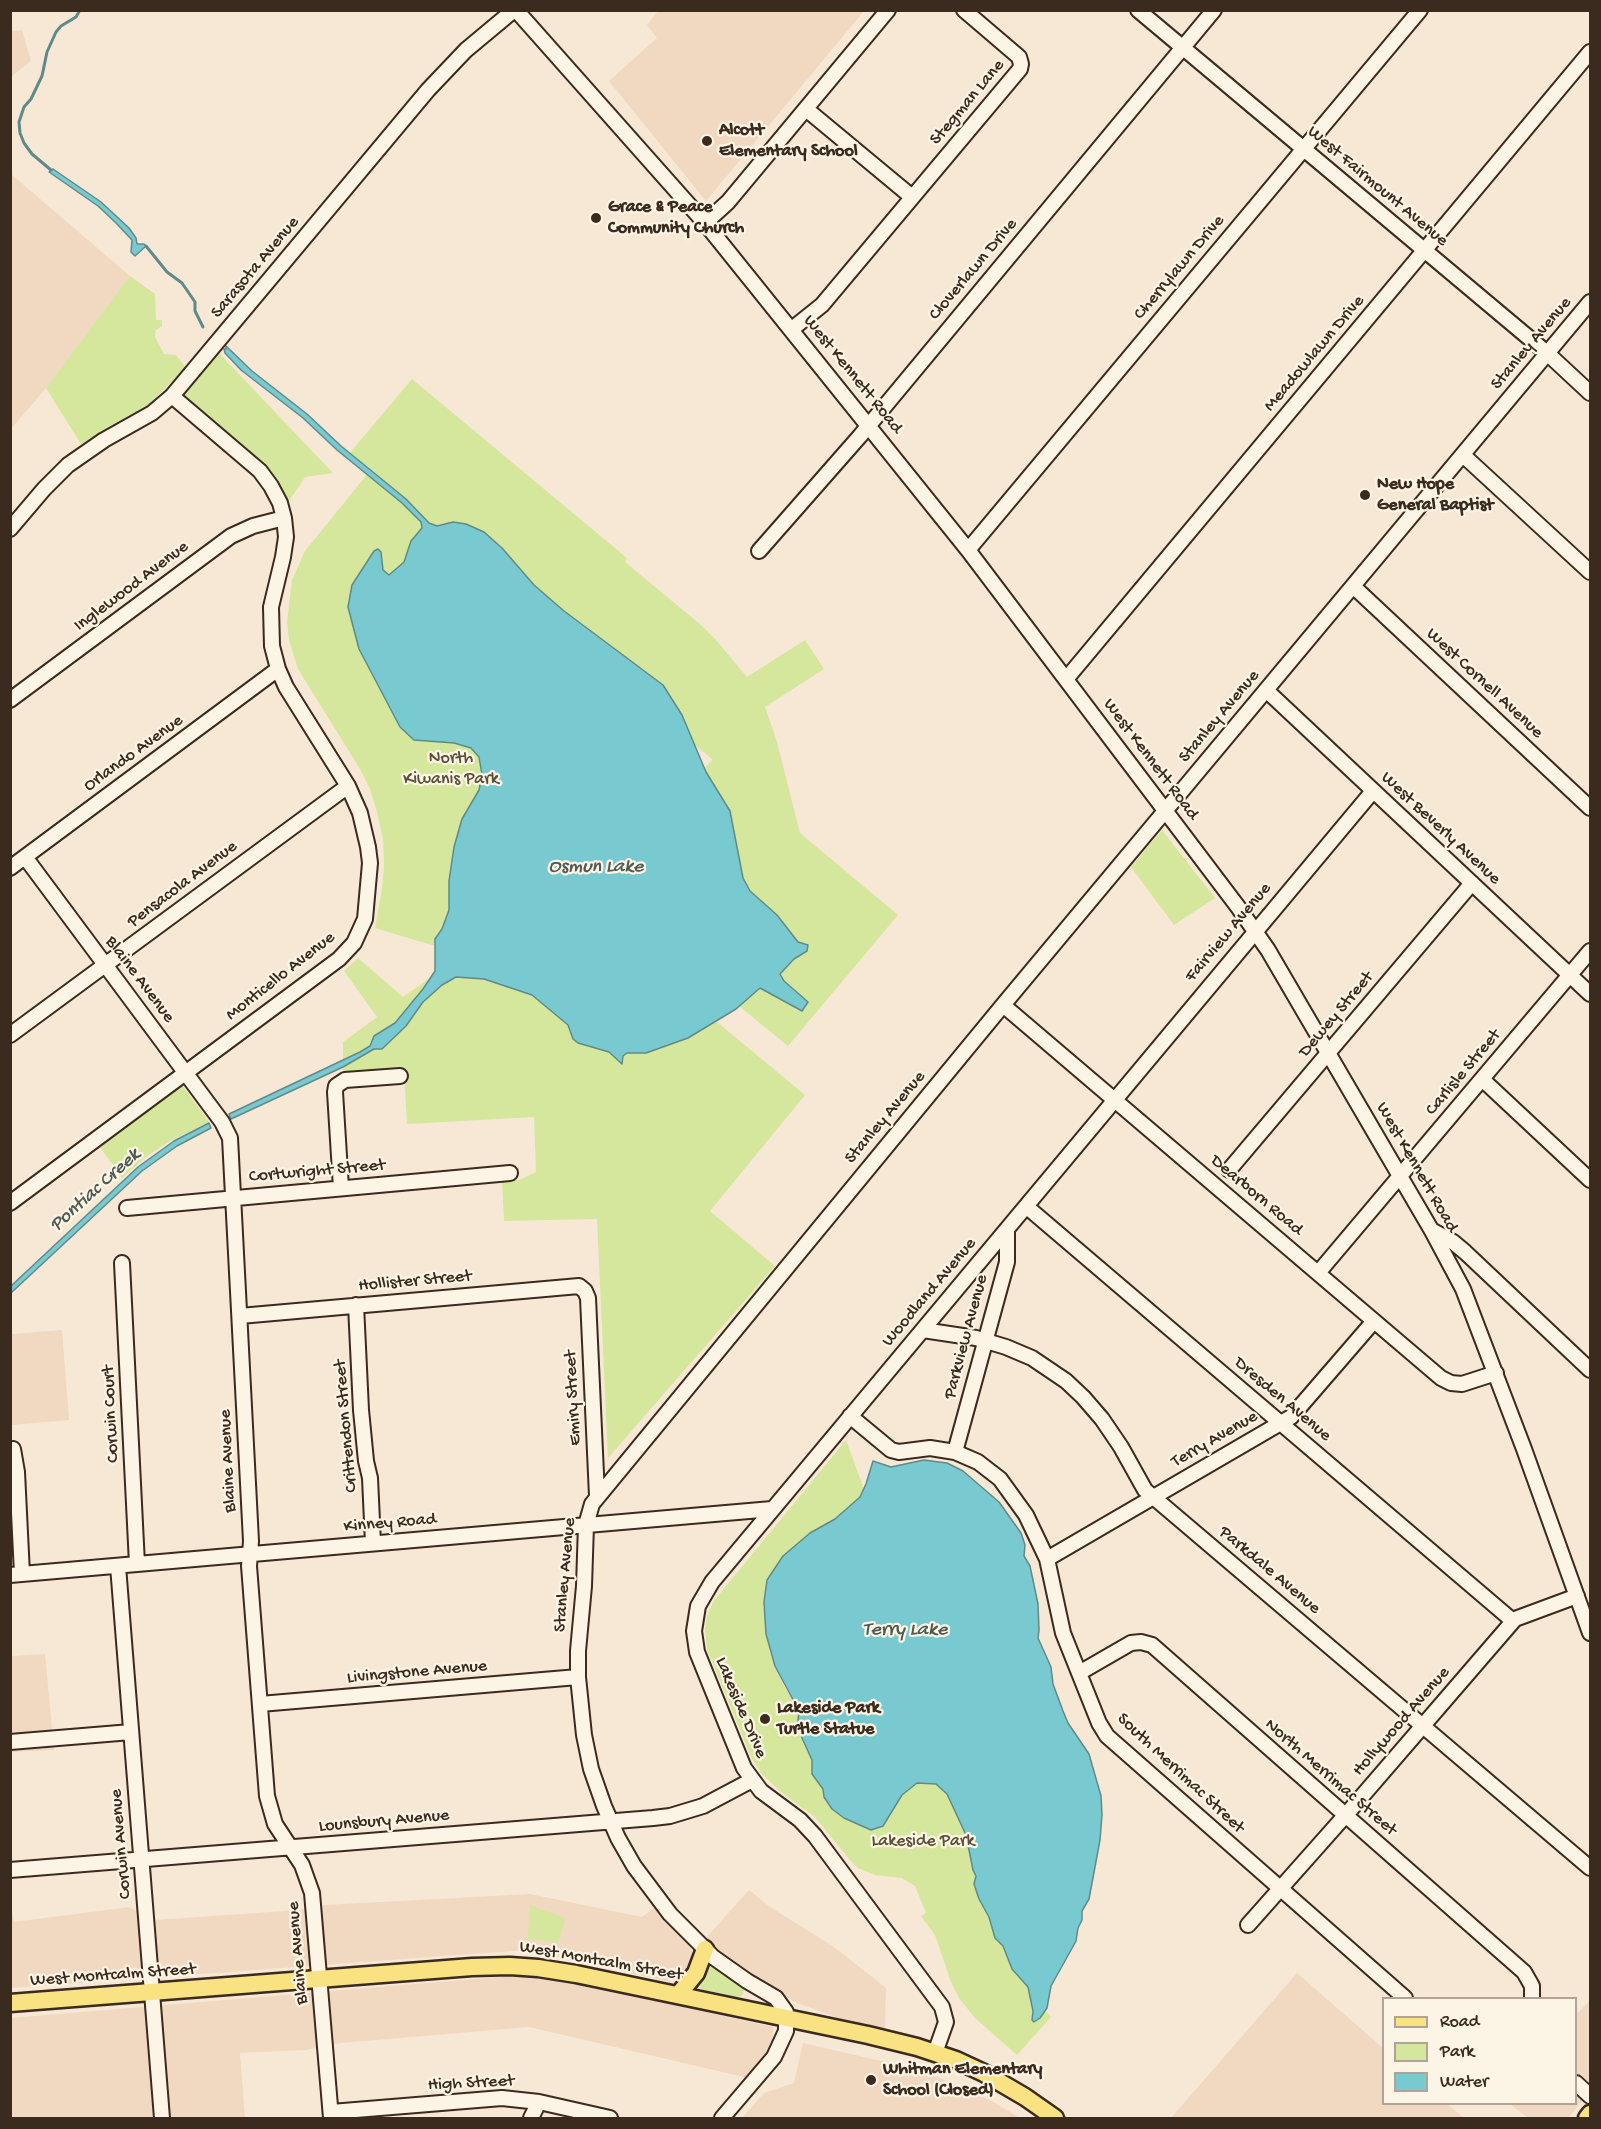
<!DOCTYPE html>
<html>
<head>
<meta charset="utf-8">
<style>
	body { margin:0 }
	#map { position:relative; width:1601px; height:2129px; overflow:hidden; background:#f7e8d5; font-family:"Gochi Hand",sans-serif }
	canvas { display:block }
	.frame { position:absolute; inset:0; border:12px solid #3b2a1e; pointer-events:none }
	.legend { position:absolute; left:1382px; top:1997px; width:195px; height:108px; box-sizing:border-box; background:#fcf5e5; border:2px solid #afa495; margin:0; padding:8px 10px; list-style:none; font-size:18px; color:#3b2a1e }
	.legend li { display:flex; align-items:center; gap:12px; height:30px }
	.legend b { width:30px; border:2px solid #afa495 }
</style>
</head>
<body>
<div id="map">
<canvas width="1601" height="2129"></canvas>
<div class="frame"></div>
<ul class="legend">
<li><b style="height:8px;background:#f8e281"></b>Road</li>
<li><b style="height:16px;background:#d4e79c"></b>Park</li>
<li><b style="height:16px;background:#79cad0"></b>Water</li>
</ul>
</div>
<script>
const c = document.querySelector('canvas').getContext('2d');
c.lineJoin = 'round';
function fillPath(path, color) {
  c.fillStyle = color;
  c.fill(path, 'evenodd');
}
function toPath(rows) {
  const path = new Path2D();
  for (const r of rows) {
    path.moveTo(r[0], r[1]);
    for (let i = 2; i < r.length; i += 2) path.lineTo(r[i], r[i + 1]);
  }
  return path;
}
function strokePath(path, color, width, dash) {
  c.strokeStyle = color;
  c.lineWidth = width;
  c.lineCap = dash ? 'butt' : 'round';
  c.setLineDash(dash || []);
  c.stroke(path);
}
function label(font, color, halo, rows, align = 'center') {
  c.font = font + ' "Gochi Hand",sans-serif';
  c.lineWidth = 4.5;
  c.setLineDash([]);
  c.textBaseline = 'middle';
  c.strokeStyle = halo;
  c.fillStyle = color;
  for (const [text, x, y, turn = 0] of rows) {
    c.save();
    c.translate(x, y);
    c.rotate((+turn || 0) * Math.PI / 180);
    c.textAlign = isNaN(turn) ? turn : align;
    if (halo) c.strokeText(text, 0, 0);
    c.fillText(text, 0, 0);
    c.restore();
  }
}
const built = toPath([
	[658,11,658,10,864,11,706,201,609,81,657,38,647,25],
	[22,30,31,61,11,77,11,31],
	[11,174,130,276,46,388,11,429],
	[62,1330,69,1420,11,1425,11,1334],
	[45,1654,54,1750,11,1752,11,1656],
	[749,1890,770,1907,834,1947,886,1988,885,2030,847,2021,797,2003,739,1968,704,1940],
	[530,1894,642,1917,654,1908,688,1943,693,1953,692,1962,685,1975,679,1979,666,1981,527,1950,11,1988,10,1900,14,1922,129,1907,155,1920,299,1910,325,1905],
	[1297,1973,1383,2048,1384,2104,1447,2104,1464,2118,1171,2118],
	[534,1974,773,2027,772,2047,748,2078,529,2027,341,2043,306,2050,240,2053,245,2118,11,2118,11,2018],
	[1590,2000,1590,2091,1568,2118,1528,2118,1510,2104,1576,2104,1576,2015],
	[803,2043,924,2071,992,2101,1020,2118,742,2118,764,2093,794,2083]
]);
const green = toPath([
	[130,276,155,294,156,320,162,320,162,326,156,330,155,337,164,354,176,355,186,368,149,404,81,444,46,388],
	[218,352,333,473,305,477,289,501,264,465,181,395],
	[412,379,627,558,625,562,701,625,716,640,747,677,805,640,824,669,765,707,777,742,800,833,898,915,788,1046,739,1006,761,988,784,1000,798,1011,795,989,784,981,780,974,803,952,808,944,798,942,777,915,750,891,743,878,730,811,704,768,713,760,481,566,546,738,462,954,375,928,382,889,384,866,383,839,377,812,370,789,360,769,298,669,289,640,287,623,292,580,305,551,369,472,348,455],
	[1162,830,1215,898,1174,925,1131,867],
	[358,958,403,997,430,978,446,981,462,977,484,979,532,995,568,1025,575,1040,578,1043,609,1052,620,1063,624,1055,627,1053,646,1053,688,1038,717,1022,805,1095,710,1211,775,1266,608,1458,597,1219,504,1221,502,1181,519,1180,536,1172,534,1117,407,1124,404,1070,343,1075,343,1042,377,1017,344,971],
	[182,1085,209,1122,170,1141,147,1156,122,1178,100,1147],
	[846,1440,864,1489,860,1497,835,1519,805,1537,769,1576,764,1602,766,1634,770,1653,785,1688,799,1711,798,1720,804,1745,811,1757,812,1772,814,1778,823,1789,828,1805,844,1818,871,1830,890,1817,894,1807,903,1795,917,1783,936,1784,947,1794,966,1835,973,1870,976,1876,974,1884,979,1899,989,1917,995,1937,1003,1946,1012,1969,1028,1987,1033,2015,1037,2021,1045,2010,1051,2017,1017,2055,975,2018,959,1998,951,1982,935,1935,921,1916,926,1913,915,1886,902,1878,875,1875,858,1868,850,1860,815,1817,782,1793,761,1773,752,1759,707,1649,705,1629,707,1616,713,1602],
	[530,1905,565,1918,559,1942,528,1939],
	[712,1965,742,1986,744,1990,742,1996,737,1997,701,1989,699,1981,707,1967]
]);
const water = toPath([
	[53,169,101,202,129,228,136,238,137,244,144,244,146,246,135,256,131,252,132,240,116,223,98,206,49,172,53,169],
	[226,346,252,371,307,414,341,446,406,499,429,523,437,526,453,522,466,524,484,532,502,548,534,585,564,611,663,685,682,715,706,772,730,811,743,878,750,891,777,915,798,942,808,945,807,951,794,959,780,974,784,981,808,1002,802,1011,760,988,736,1009,688,1038,646,1053,627,1053,623,1056,622,1064,609,1052,578,1043,573,1039,568,1025,532,995,484,979,456,977,442,985,423,1002,406,1026,382,1049,374,1049,343,1067,231,1119,229,1114,360,1052,370,1046,374,1036,395,1023,423,989,435,971,435,939,442,929,449,910,449,881,454,847,462,819,479,790,482,775,479,757,471,748,454,743,414,740,400,727,359,649,348,607,352,585,374,551,378,549,381,552,383,570,389,575,404,562,411,541,422,528,421,522,402,503,337,450,303,418,241,370,225,353,224,349,226,349,226,346],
	[209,1123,211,1128,177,1146,142,1171,11,1293,11,1286,138,1167,174,1141,209,1123],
	[924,1460,947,1463,963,1471,999,1502,1021,1533,1025,1545,1024,1556,1030,1566,1038,1604,1039,1630,1038,1638,1051,1667,1053,1684,1063,1711,1068,1723,1089,1754,1101,1796,1102,1815,1100,1840,1089,1899,1082,1911,1082,1920,1078,1928,1076,1941,1051,1986,1047,2008,1040,2018,1034,2022,1032,2020,1033,2011,1028,1987,1012,1969,1003,1946,995,1938,989,1917,979,1899,974,1884,976,1876,973,1870,966,1835,947,1794,936,1784,917,1783,902,1795,883,1826,871,1830,844,1818,832,1809,824,1797,823,1789,812,1774,812,1760,802,1738,798,1720,799,1711,775,1666,766,1634,764,1602,767,1580,783,1556,810,1533,835,1519,860,1497,866,1484,873,1461,891,1467,924,1460]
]);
const stream = toPath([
	[51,170,32,154,24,143,20,133,19,122,24,107,31,99,42,76,47,52,56,32,61,26,76,17,80,10],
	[146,246,167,272,182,283,195,302,195,311,203,327]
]);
const minor = toPath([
	[516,10,705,223,968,550,1238,907,1268,950,1432,1231,1463,1289,1524,1449,1590,1633],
	[1138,10,1547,353,1590,393],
	[806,109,912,197],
	[705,223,728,202,888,10],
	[792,329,822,305,1020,69,1021,64,1019,57,964,10],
	[1463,455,1590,572],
	[10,529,44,489,68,465,104,440,152,413,172,396,428,90,466,50,514,10],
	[968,550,1420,10],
	[759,551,860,436,1214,10],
	[1353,586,1590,808],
	[1067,678,1590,52],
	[1266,690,1590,994],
	[10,700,231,536,253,526,284,518],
	[25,857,222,1122,230,1138,251,1541,249,1566,267,1796,275,1824,302,1865,312,1893,331,2118],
	[10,868,278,669],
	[1003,1005,1441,1378,1451,1383,1462,1384,1496,1373],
	[10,1035,348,786],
	[1482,1079,1590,1180],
	[1229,1170,1472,883],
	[341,1188,335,1092,336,1086,345,1080,400,1076],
	[10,1203,339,959,354,943,365,919,370,863,368,847,360,813,348,786,286,687,278,669,272,646,271,607,283,557,286,537,284,518,280,503,271,486,260,471,172,396],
	[1027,1207,1513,1621],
	[127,1208,510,1173],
	[1433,1231,1453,1242,1465,1252,1590,1370],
	[122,1263,137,1564],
	[1318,1273,1590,951],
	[356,1305,361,1410,366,1461,370,1478,373,1543],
	[240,1316,579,1286,585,1291,588,1298,597,1496],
	[923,1330,976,1338,1006,1347,1032,1358,1066,1381,1083,1397,1102,1419,1121,1447,1145,1490,1590,1868],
	[850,1416,891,1450,899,1452,930,1448,955,1452,978,1462,1000,1479,1026,1515,1047,1559,1063,1633,1099,1723,1107,1736,1405,1998],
	[13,1449,17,1472,22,1574],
	[955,1452,1007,1262,1007,1230],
	[1047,1559,1291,1417,1374,1321],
	[118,1566,162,2118],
	[10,1575,772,1509],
	[1079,1673,1131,1643,1141,1642,1152,1645,1524,1972,1532,1986,1532,1998],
	[260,1704,578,1677],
	[10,1742,131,1732],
	[10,1870,653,1818,670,1816,703,1806,752,1780],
	[1248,1925,1351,1809,1515,1619,1577,1596],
	[935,2053,946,2022,942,2007,815,1836,800,1820,761,1791,744,1768,697,1652,694,1631,698,1606,712,1582,1373,791],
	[1576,2083,1590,2096],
	[331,2112,502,2098,539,2102,610,2118],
	[531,2118,539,2102],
	[722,2118,774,2057,786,2031,786,2012,776,1998,747,1981,713,1957,670,1914,634,1866,618,1838,604,1806,591,1769,584,1735,578,1677,578,1651,584,1586,586,1525,592,1504,1003,1005,1590,302]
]);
const major = toPath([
	[678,1995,696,1973,705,1949],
	[10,2003,472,1967,510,1966,538,1968,576,1974,868,2035,917,2047,956,2060,984,2073,1025,2097,1055,2118],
	[1587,2118,1590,2114]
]);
const markers = [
	[707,141,6,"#3b2a1e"],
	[596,218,6,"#3b2a1e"],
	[1365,495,6,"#3b2a1e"],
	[765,1719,6,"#3b2a1e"],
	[871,2080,6,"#3b2a1e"]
];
const streetNames = [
	["Stegman Lane",968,103,-50],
	["West Fairmount Avenue",1377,187,40],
	["Sarasota Avenue",256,268,-50],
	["Cherrylawn Drive",1180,268,-50],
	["Cloverlawn Drive",974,270,-50],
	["Stanley Avenue",1532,344,-50],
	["Meadowlawn Drive",1315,354,-50],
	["West Kennett Road",852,375,51],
	["Inglewood Avenue",132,587,-37],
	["West Cornell Avenue",1484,684,43],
	["Stanley Avenue",1220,717,-50],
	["Orlando Avenue",134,754,-36],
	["West Kennett Road",1150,760,53],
	["West Beverly Avenue",1440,829,43],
	["Pensacola Avenue",183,885,-37],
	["Fairview Avenue",1229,933,-50],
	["Monticello Avenue",281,977,-38],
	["Blaine Avenue",139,980,53],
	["Dewey Street",1337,1015,-50],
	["Carlisle Street",1464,1073,-50],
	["Stanley Avenue",886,1118,-50],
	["West Kennett Road",1416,1168,60],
	["Cortwright Street",317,1172,-5],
	["Dearborn Road",1256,1196,40],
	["Hollister Street",415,1282,-5],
	["Woodland Avenue",930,1293,-50],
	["Parkview Avenue",967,1337,-75],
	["Emiry Street",574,1398,-93],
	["Dresden Avenue",1282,1400,40],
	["Corwin Court",112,1414,-93],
	["Crittendon Street",347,1426,-95],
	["Terry Avenue",1215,1440,-30],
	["Blaine Avenue",229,1461,-93],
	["Kinney Road",390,1524,-5],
	["Parkdale Avenue",1269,1571,40],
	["Stanley Avenue",566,1575,-85],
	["Livingstone Avenue",417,1673,-5],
	["Lakeside Drive",740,1708,67],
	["Hollywood Avenue",1402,1722,-49],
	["South Merrimac Street",1180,1774,43],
	["North Merrimac Street",1330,1778,41],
	["Lounsbury Avenue",384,1822,-5],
	["Corwin Avenue",122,1844,-95],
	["Blaine Avenue",299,1953,-95],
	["West Montcalm Street",601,1962,10],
	["West Montcalm Street",113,1976,-4],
	["High Street",471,2084,-3]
];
const poiNames = [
	["Alcott",719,131],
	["Elementary School",719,152],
	["Grace & Peace",608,208],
	["Community Church",608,229],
	["New Hope",1377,485],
	["General Baptist",1377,506],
	["Lakeside Park",777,1709],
	["Turtle Statue",777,1730],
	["Whitman Elementary",883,2070],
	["School (Closed)",883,2091]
];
const parkNames = [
	["North",451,759],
	["Kiwanis Park",451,780],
	["Lakeside Park",923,1842]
];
const waterNames = [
	["Osmun Lake",596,868],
	["Pontiac Creek",96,1191,-42],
	["Terry Lake",905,1631]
];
fillPath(built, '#f1d8c1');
fillPath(green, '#d4e79c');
fillPath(water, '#79cad0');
strokePath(water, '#608a89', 1.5);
strokePath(stream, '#608a89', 3);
strokePath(minor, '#3b2a1e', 18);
strokePath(major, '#3b2a1e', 21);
strokePath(minor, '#fcf5e5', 14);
strokePath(major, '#f8e281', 16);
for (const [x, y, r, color] of markers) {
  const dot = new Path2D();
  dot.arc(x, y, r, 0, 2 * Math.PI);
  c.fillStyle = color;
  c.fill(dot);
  strokePath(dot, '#fcf5e5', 2);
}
label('18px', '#3b2a1e', '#fcf5e5', streetNames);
label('bold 18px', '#3b2a1e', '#fcf5e5', poiNames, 'left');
label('18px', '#5a5037', '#fcf5e5', parkNames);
label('italic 20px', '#4e5a53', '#fcf5e5', waterNames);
</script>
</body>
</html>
